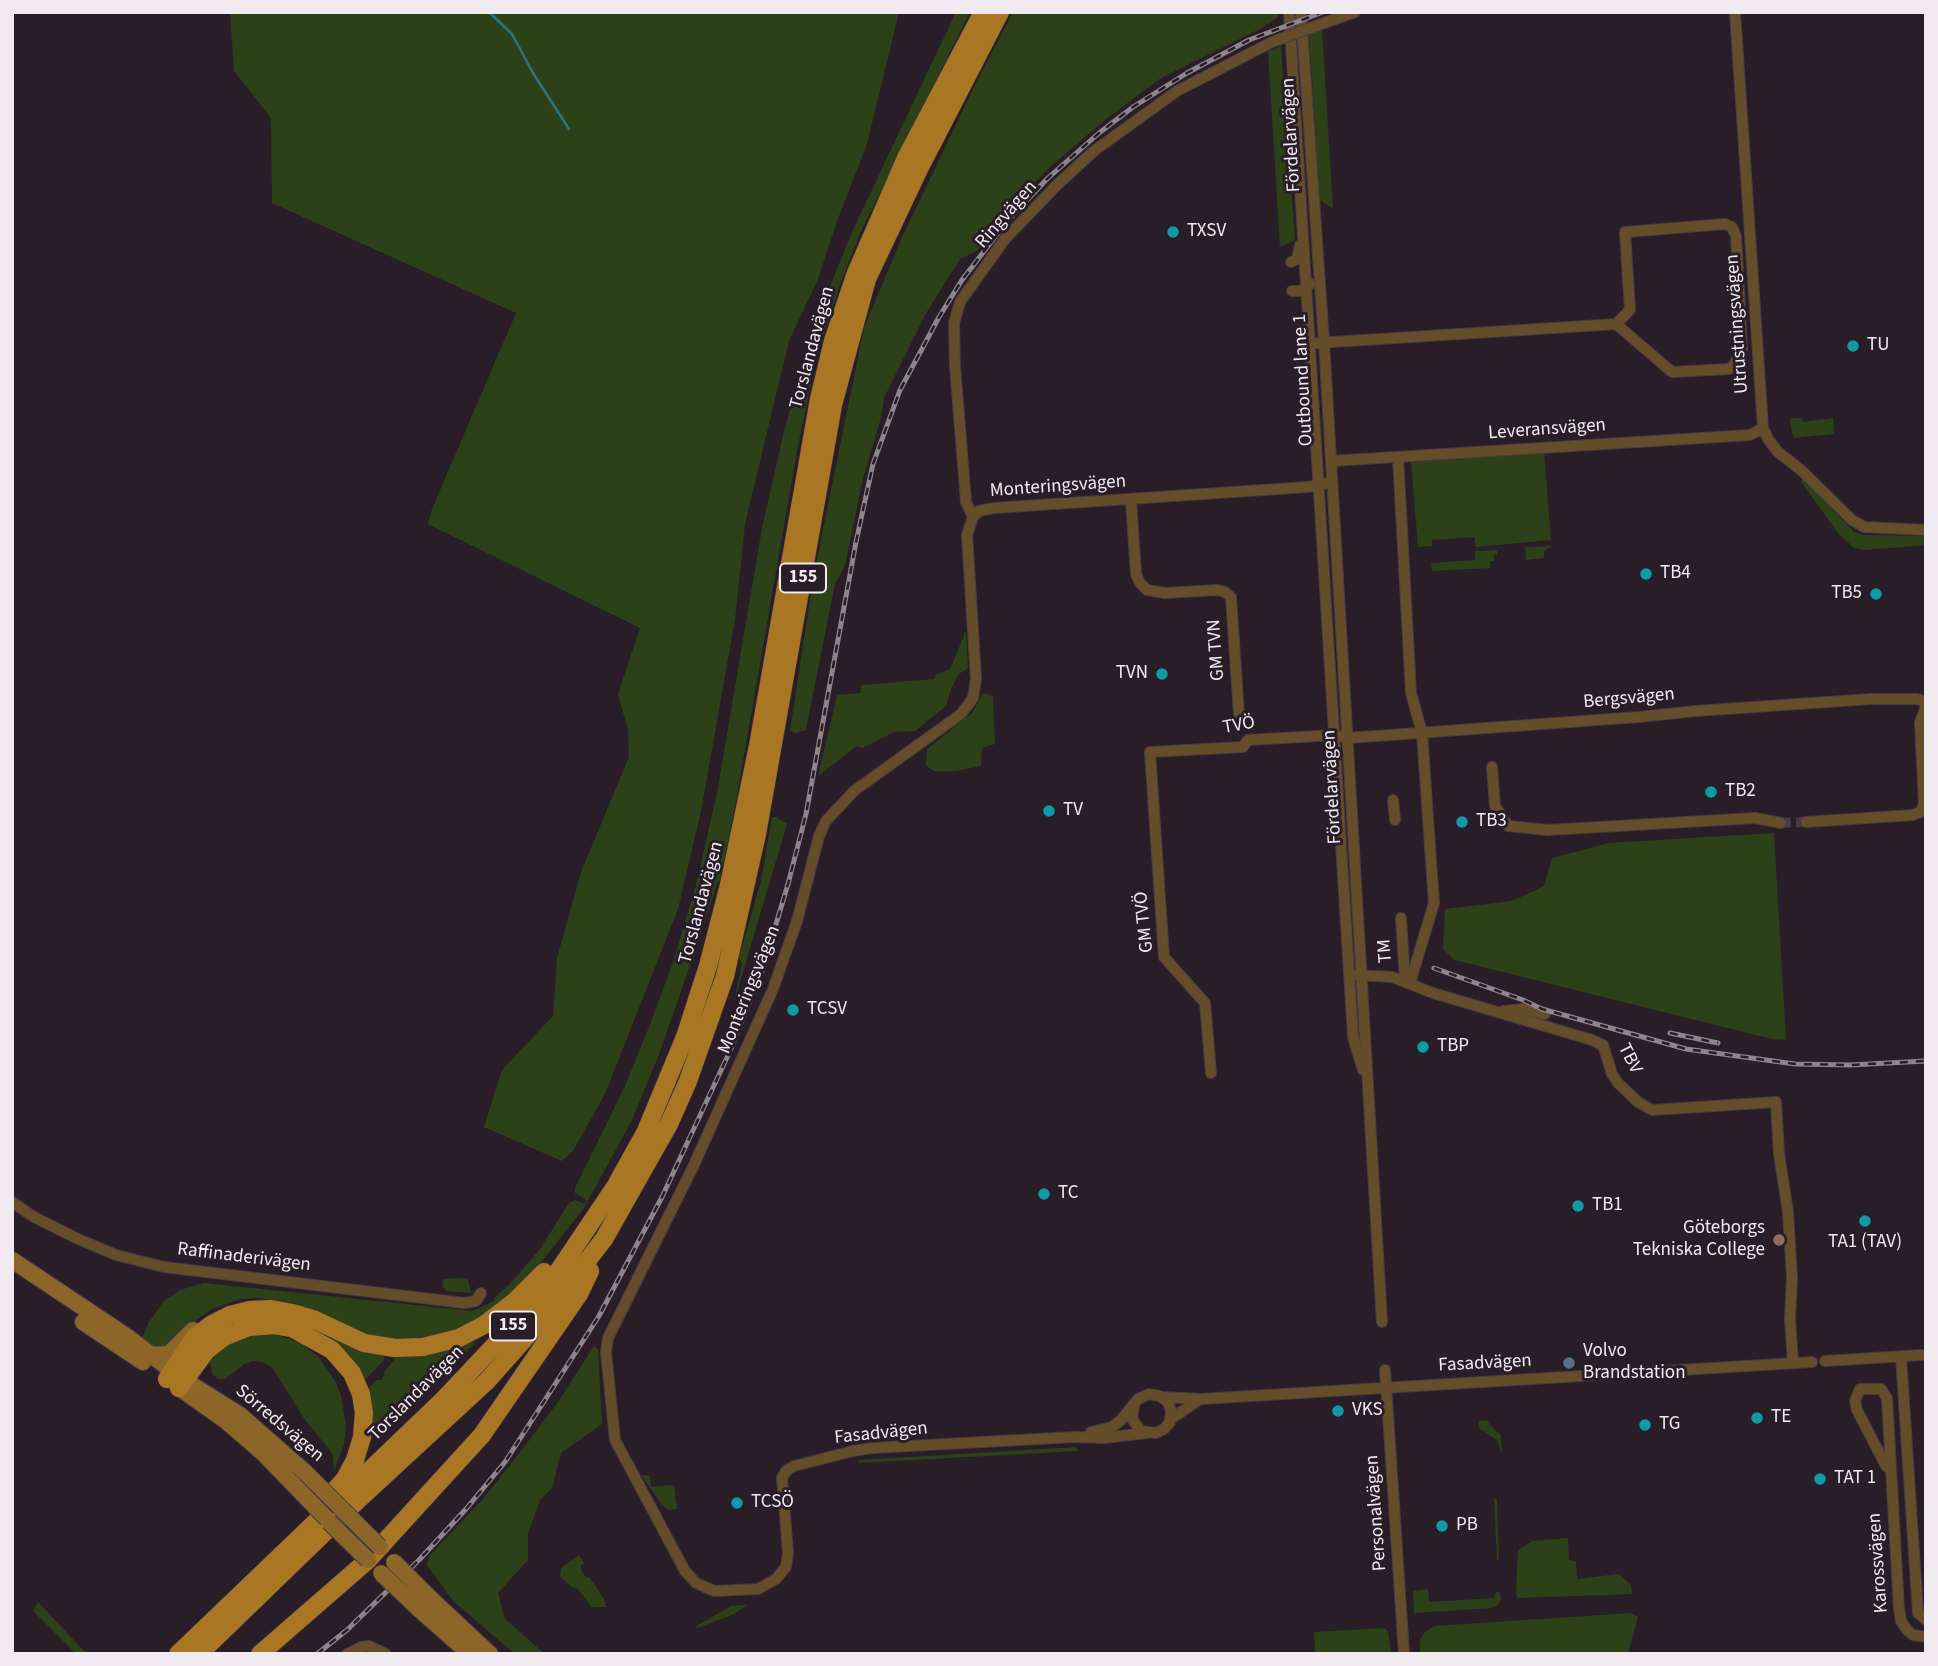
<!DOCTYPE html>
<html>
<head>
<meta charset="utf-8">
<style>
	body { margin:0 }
	#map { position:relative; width:1938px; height:1666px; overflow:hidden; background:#291e28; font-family:"Source Sans 3",sans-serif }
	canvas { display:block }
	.frame { position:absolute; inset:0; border:14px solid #f1eaf0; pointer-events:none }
</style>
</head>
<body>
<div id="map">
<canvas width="1938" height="1666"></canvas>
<div class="frame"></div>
</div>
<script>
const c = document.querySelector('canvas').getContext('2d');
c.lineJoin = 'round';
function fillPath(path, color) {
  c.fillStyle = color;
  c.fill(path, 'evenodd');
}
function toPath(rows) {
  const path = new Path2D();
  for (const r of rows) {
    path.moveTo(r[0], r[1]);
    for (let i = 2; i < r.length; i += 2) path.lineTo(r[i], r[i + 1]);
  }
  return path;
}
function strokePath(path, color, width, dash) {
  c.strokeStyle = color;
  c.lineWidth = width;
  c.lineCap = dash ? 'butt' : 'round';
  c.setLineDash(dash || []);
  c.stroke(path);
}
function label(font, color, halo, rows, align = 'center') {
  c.font = font + ' "Source Sans 3",sans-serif';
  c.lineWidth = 6;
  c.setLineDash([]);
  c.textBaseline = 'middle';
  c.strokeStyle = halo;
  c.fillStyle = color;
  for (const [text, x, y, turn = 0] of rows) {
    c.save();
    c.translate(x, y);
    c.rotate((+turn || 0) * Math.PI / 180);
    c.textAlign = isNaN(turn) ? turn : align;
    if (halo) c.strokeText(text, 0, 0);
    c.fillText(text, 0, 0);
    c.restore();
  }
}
const green = toPath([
	[230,12,899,12,867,144,836,224,818,279,789,341,768,428,745,524,735,620,701,811,678,909,605,1094,573,1151,562,1161,484,1127,502,1070,553,1016,557,958,581,872,629,757,628,730,618,694,640,628,428,524,432,509,516,313,272,203,271,118,234,71],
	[956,12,970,12,862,229,839,287,816,360,798,446,736,801,720,881,717,883,700,937,658,1057,632,1120,584,1208,532,1274,491,1313,450,1334,419,1340,413,1338,378,1341,295,1303,259,1298,240,1299,212,1309,192,1323,168,1346,150,1346,140,1342,149,1322,164,1301,180,1290,204,1283,473,1311,494,1301,495,1297,509,1285,540,1249,569,1203,575,1200,585,1204,586,1200,575,1193,575,1188,625,1086,651,1022,673,962,695,889,717,793,762,528,785,427,806,355,822,306,852,232],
	[1013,12,1278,12,1278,17,1260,29,1161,78,1105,120,1050,167,1014,203,977,251,960,259,925,315,884,398,881,418,863,478,845,566,835,584,806,730,795,733,790,731,813,579,864,328,902,237,976,83],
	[1322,29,1333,209,1320,200,1309,34],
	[1281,46,1295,240,1280,247,1268,51],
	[1792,418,1802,418,1803,422,1833,418,1834,434,1793,438,1790,421],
	[1544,452,1551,540,1476,547,1474,537,1432,540,1432,546,1418,547,1411,462],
	[1803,478,1854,532,1864,535,1926,536,1926,545,1864,550,1854,548,1838,533,1801,482],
	[1552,546,1544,551,1544,558,1526,560,1525,547],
	[1497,550,1498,555,1494,555,1494,561,1490,561,1490,568,1432,571,1431,563,1475,560,1475,551],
	[966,631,968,668,959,674,951,689,946,706,915,731,894,732,862,748,857,746,818,776,837,695,860,693,861,685,934,679,937,674,950,669],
	[983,693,993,696,995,744,982,748,981,766,956,771,934,771,926,766,927,749,972,713],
	[772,817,776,817,787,824,734,1002,742,965,739,957,761,881],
	[1774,833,1786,1040,1772,1039,1454,960,1443,949,1445,909,1512,901,1544,886,1552,858,1609,843],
	[462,1278,468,1280,471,1293,447,1291,442,1287,443,1279],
	[256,1334,276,1334,300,1343,318,1356,335,1381,341,1395,346,1426,344,1445,334,1470,333,1454,305,1420,272,1367,263,1362,253,1361,244,1364,225,1379,218,1379,212,1374,210,1362,220,1350,232,1342],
	[332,1336,385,1352,384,1360,364,1381,330,1341],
	[476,1342,448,1372,369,1440,368,1388,377,1380,382,1380,385,1371,399,1354],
	[594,1346,598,1349,602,1424,561,1453,552,1488,540,1500,528,1534,528,1560,498,1593,505,1619,545,1654,515,1654,453,1601,427,1565,429,1556,483,1499,524,1447,558,1402],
	[1478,1421,1487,1421,1501,1436,1502,1455,1497,1440,1479,1428],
	[1077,1447,1077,1451,858,1463,860,1460],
	[641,1475,650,1476,651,1487,674,1485,677,1509,668,1510,662,1505],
	[1494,1498,1497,1500,1499,1561,1497,1560],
	[1568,1538,1569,1560,1576,1561,1577,1579,1619,1574,1631,1585,1632,1594,1517,1598,1516,1591,1518,1550,1532,1541],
	[579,1555,584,1564,581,1565,581,1570,586,1577,590,1578,604,1599,606,1607,592,1607,577,1588,572,1587,560,1577,561,1568],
	[1428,1589,1429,1602,1495,1598,1496,1591,1500,1593,1501,1599,1498,1605,1491,1608,1414,1613,1413,1591],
	[38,1602,39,1603,87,1654,76,1654,33,1611],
	[747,1605,734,1614,695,1629,698,1625,731,1606],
	[1631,1613,1638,1617,1628,1654,1421,1654,1420,1650,1420,1640,1424,1633,1434,1626],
	[1385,1628,1388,1631,1391,1654,1315,1654,1314,1634,1316,1632]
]);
const stream = toPath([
	[489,12,512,34,533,73,569,129]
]);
const streetTunnel = toPath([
	[1781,823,1806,822]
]);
const street = toPath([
	[1289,12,1353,1037,1363,1070],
	[1301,12,1324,342,1382,1322],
	[1735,12,1763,428,1768,439,1778,452,1801,470,1852,520,1864,527,1926,530],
	[1327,22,1355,12],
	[1291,262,1297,259,1300,245],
	[1292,291,1301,291,1310,284],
	[1317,343,1616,324,1630,310,1625,232,1725,224,1732,227,1736,236,1742,349,1734,365,1729,369,1672,372,1616,324],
	[1398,457,1411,693,1422,733,1434,903,1410,983],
	[1331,461,1750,435,1763,428],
	[1131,500,1136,574,1140,583,1147,590,1165,593,1217,590,1225,592,1231,597,1239,715],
	[973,517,966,502,955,366,954,323,960,302,1005,239,1057,185,1094,151,1177,91,1272,42],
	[1492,767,1495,806,1508,826,1548,830,1755,818,1781,823],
	[1393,800,1395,820],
	[1806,822,1913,815,1921,812,1924,803,1920,723,1926,706],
	[1401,918,1405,981],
	[1357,975,1392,977,1433,993,1592,1040,1603,1045,1612,1074,1618,1083,1638,1102,1652,1110,1776,1102,1779,1154,1788,1212,1792,1278,1790,1319,1793,1363],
	[1503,1011,1522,1009,1545,1014],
	[1211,1073,1205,1003,1164,957,1150,752,1243,747,1248,740,1335,735,1348,738,1639,717,1696,711,1871,699,1917,699,1926,702],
	[12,1202,34,1217,78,1239,116,1255,164,1267,464,1303,476,1301,481,1293],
	[1901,1357,1918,1613,1926,1620],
	[1825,1361,1921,1355],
	[1385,1370,1404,1654],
	[1163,1397,1201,1399,1812,1362],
	[1171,1419,1200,1399],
	[1091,1432,1112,1427,1121,1420,1138,1399,1149,1394,1160,1396,1167,1401,1171,1410,1170,1422,1164,1429,1156,1433,1141,1431,1132,1419,1134,1404],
	[1147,1433,1104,1438,1075,1437,872,1448,853,1451,794,1466,786,1471,782,1478,788,1553,786,1567,776,1579,758,1589,714,1591,696,1583,685,1571,615,1440,606,1352,608,1338,693,1167,773,989,797,921,819,836,826,821,854,791,961,714,973,698,976,679,967,535,973,517,979,511,994,508,1308,487,1332,482],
	[1891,1470,1886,1466,1857,1410,1855,1401,1860,1389,1881,1389,1887,1398,1899,1609,1901,1621,1907,1630,1913,1635,1926,1637],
	[347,1654,361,1647,369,1646,386,1654]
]);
const secondary = toPath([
	[12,1260,129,1338,184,1380,240,1415,305,1472],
	[83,1322,143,1362],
	[149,1355,169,1354,193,1330],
	[178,1387,226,1421,263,1453,293,1484],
	[430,1598,490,1654],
	[420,1610,470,1654]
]);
const primary = toPath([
	[167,1379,195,1337,212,1324,230,1315,250,1310,271,1309,293,1313,313,1319,364,1343,395,1348,423,1347,459,1338,484,1325,514,1302,544,1272],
	[179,1388,206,1351,224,1337,249,1327,274,1325,292,1328,332,1350,352,1373,361,1394,364,1413,362,1437,355,1460,345,1479,334,1491],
	[178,1654,444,1399,511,1328,555,1276,615,1187,646,1131,685,1037,708,966,729,885,758,746,819,399,833,341,856,273,906,158,983,12],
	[199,1654,357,1501,487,1381,543,1318,604,1239,669,1124,688,1081,725,976,757,834,833,405,867,279,920,167,1000,12],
	[260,1654,368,1560,482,1435,579,1294,590,1271]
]);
const rail = toPath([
	[1434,968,1523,1000,1542,1009,1686,1049,1795,1064,1850,1065,1926,1061],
	[1670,1033,1718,1043],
	[317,1654,347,1630,419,1560,466,1509,505,1462,599,1316,662,1197,730,1051,762,971,788,884,806,814,856,542,873,464,900,390,939,317,962,280,1008,220,1048,178,1099,133,1133,107,1187,73,1249,40,1323,12]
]);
const streetBridge = toPath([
	[1272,42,1327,22]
]);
const secondaryBridge = toPath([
	[305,1472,380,1547],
	[293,1484,327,1519],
	[329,1522,368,1560],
	[394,1562,430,1598],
	[381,1573,420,1610]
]);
const markers = [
	[1173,232,7,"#0f9aa8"],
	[1853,346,7,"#0f9aa8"],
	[1646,574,7,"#0f9aa8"],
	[1876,594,7,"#0f9aa8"],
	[1162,674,7,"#0f9aa8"],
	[1711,792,7,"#0f9aa8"],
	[1049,811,7,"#0f9aa8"],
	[1462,822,7,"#0f9aa8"],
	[793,1010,7,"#0f9aa8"],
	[1423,1047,7,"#0f9aa8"],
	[1044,1194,7,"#0f9aa8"],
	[1578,1206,7,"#0f9aa8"],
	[1865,1221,7,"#0f9aa8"],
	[1779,1240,7,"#8d6e63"],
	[1569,1363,7,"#5c6f8a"],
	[1338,1411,7,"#0f9aa8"],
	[1757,1418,7,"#0f9aa8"],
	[1645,1425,7,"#0f9aa8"],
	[1820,1479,7,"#0f9aa8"],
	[737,1503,7,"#0f9aa8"],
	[1442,1526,7,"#0f9aa8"]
];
const shields = [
	[803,578,46],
	[513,1326,46]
];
const shieldNames = [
	["155",803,578],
	["155",513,1326]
];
const streetNames = [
	["Fördelarvägen",1292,135,-93],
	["Ringvägen",1007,215,-49],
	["Utrustningsvägen",1738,324,-94],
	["Torslandavägen",813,348,-75],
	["Outbound lane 1",1304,380,-93],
	["Leveransvägen",1547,430,-4],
	["Monteringsvägen",1058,487,-4],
	["GM TVN",1217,650,-94],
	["Bergsvägen",1629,699,-5],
	["TVÖ",1239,726,-10],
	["Fördelarvägen",1333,787,-93],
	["Torslandavägen",702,903,-75],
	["GM TVÖ",1145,922,-96],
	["TM",1386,951,-94],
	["Monteringsvägen",750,990,-68],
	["TBV",1629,1059,63],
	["Raffinaderivägen",244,1258,7],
	["Fasadvägen",1485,1364,-3],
	["Torslandavägen",417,1394,-45],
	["Sörredsvägen",279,1424,40],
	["Fasadvägen",881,1434,-6],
	["Personalvägen",1377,1513,-94],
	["Karossvägen",1879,1563,-94]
];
const poiNames = [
	["TXSV",1187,232],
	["TU",1867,346],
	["TB4",1660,574],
	["TB5",1862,594,"right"],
	["TVN",1148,674,"right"],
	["TB2",1725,792],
	["TV",1063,811],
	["TB3",1476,822],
	["TCSV",807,1010],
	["TBP",1437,1047],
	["TC",1058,1194],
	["TB1",1592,1206],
	["Göteborgs",1765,1229,"right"],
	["Tekniska College",1765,1251,"right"],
	["TA1 (TAV)",1865,1243,"center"],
	["Volvo",1583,1352],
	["Brandstation",1583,1374],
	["VKS",1352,1411],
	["TE",1771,1418],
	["TG",1659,1425],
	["TAT 1",1834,1479],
	["TCSÖ",751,1503],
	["PB",1456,1526]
];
fillPath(green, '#2c4117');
strokePath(stream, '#2c7482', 2.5);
strokePath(streetTunnel, '#473d46', 10, [10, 5]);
strokePath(street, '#453b44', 12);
strokePath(secondary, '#453b44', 18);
strokePath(primary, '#453b44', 19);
strokePath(street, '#664d2a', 10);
strokePath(secondary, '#8c6529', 16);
strokePath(primary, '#a97624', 18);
strokePath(rail, '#8d848c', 5);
strokePath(rail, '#291e28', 2.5, [8]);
strokePath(streetBridge, '#453b44', 12, []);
strokePath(secondaryBridge, '#453b44', 18, []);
strokePath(streetBridge, '#664d2a', 10);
strokePath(secondaryBridge, '#8c6529', 16);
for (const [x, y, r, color] of markers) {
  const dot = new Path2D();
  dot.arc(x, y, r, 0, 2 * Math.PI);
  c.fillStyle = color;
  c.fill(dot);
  strokePath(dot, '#291e28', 2.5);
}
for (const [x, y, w] of shields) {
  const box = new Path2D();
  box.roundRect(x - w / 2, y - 14.5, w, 29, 5);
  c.fillStyle = '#291e28';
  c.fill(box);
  strokePath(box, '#f1eaf0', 2);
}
label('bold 18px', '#f1eaf0', null, shieldNames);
label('19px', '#f1eaf0', '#291e28', streetNames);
label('19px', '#f1eaf0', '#291e28', poiNames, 'left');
</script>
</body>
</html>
